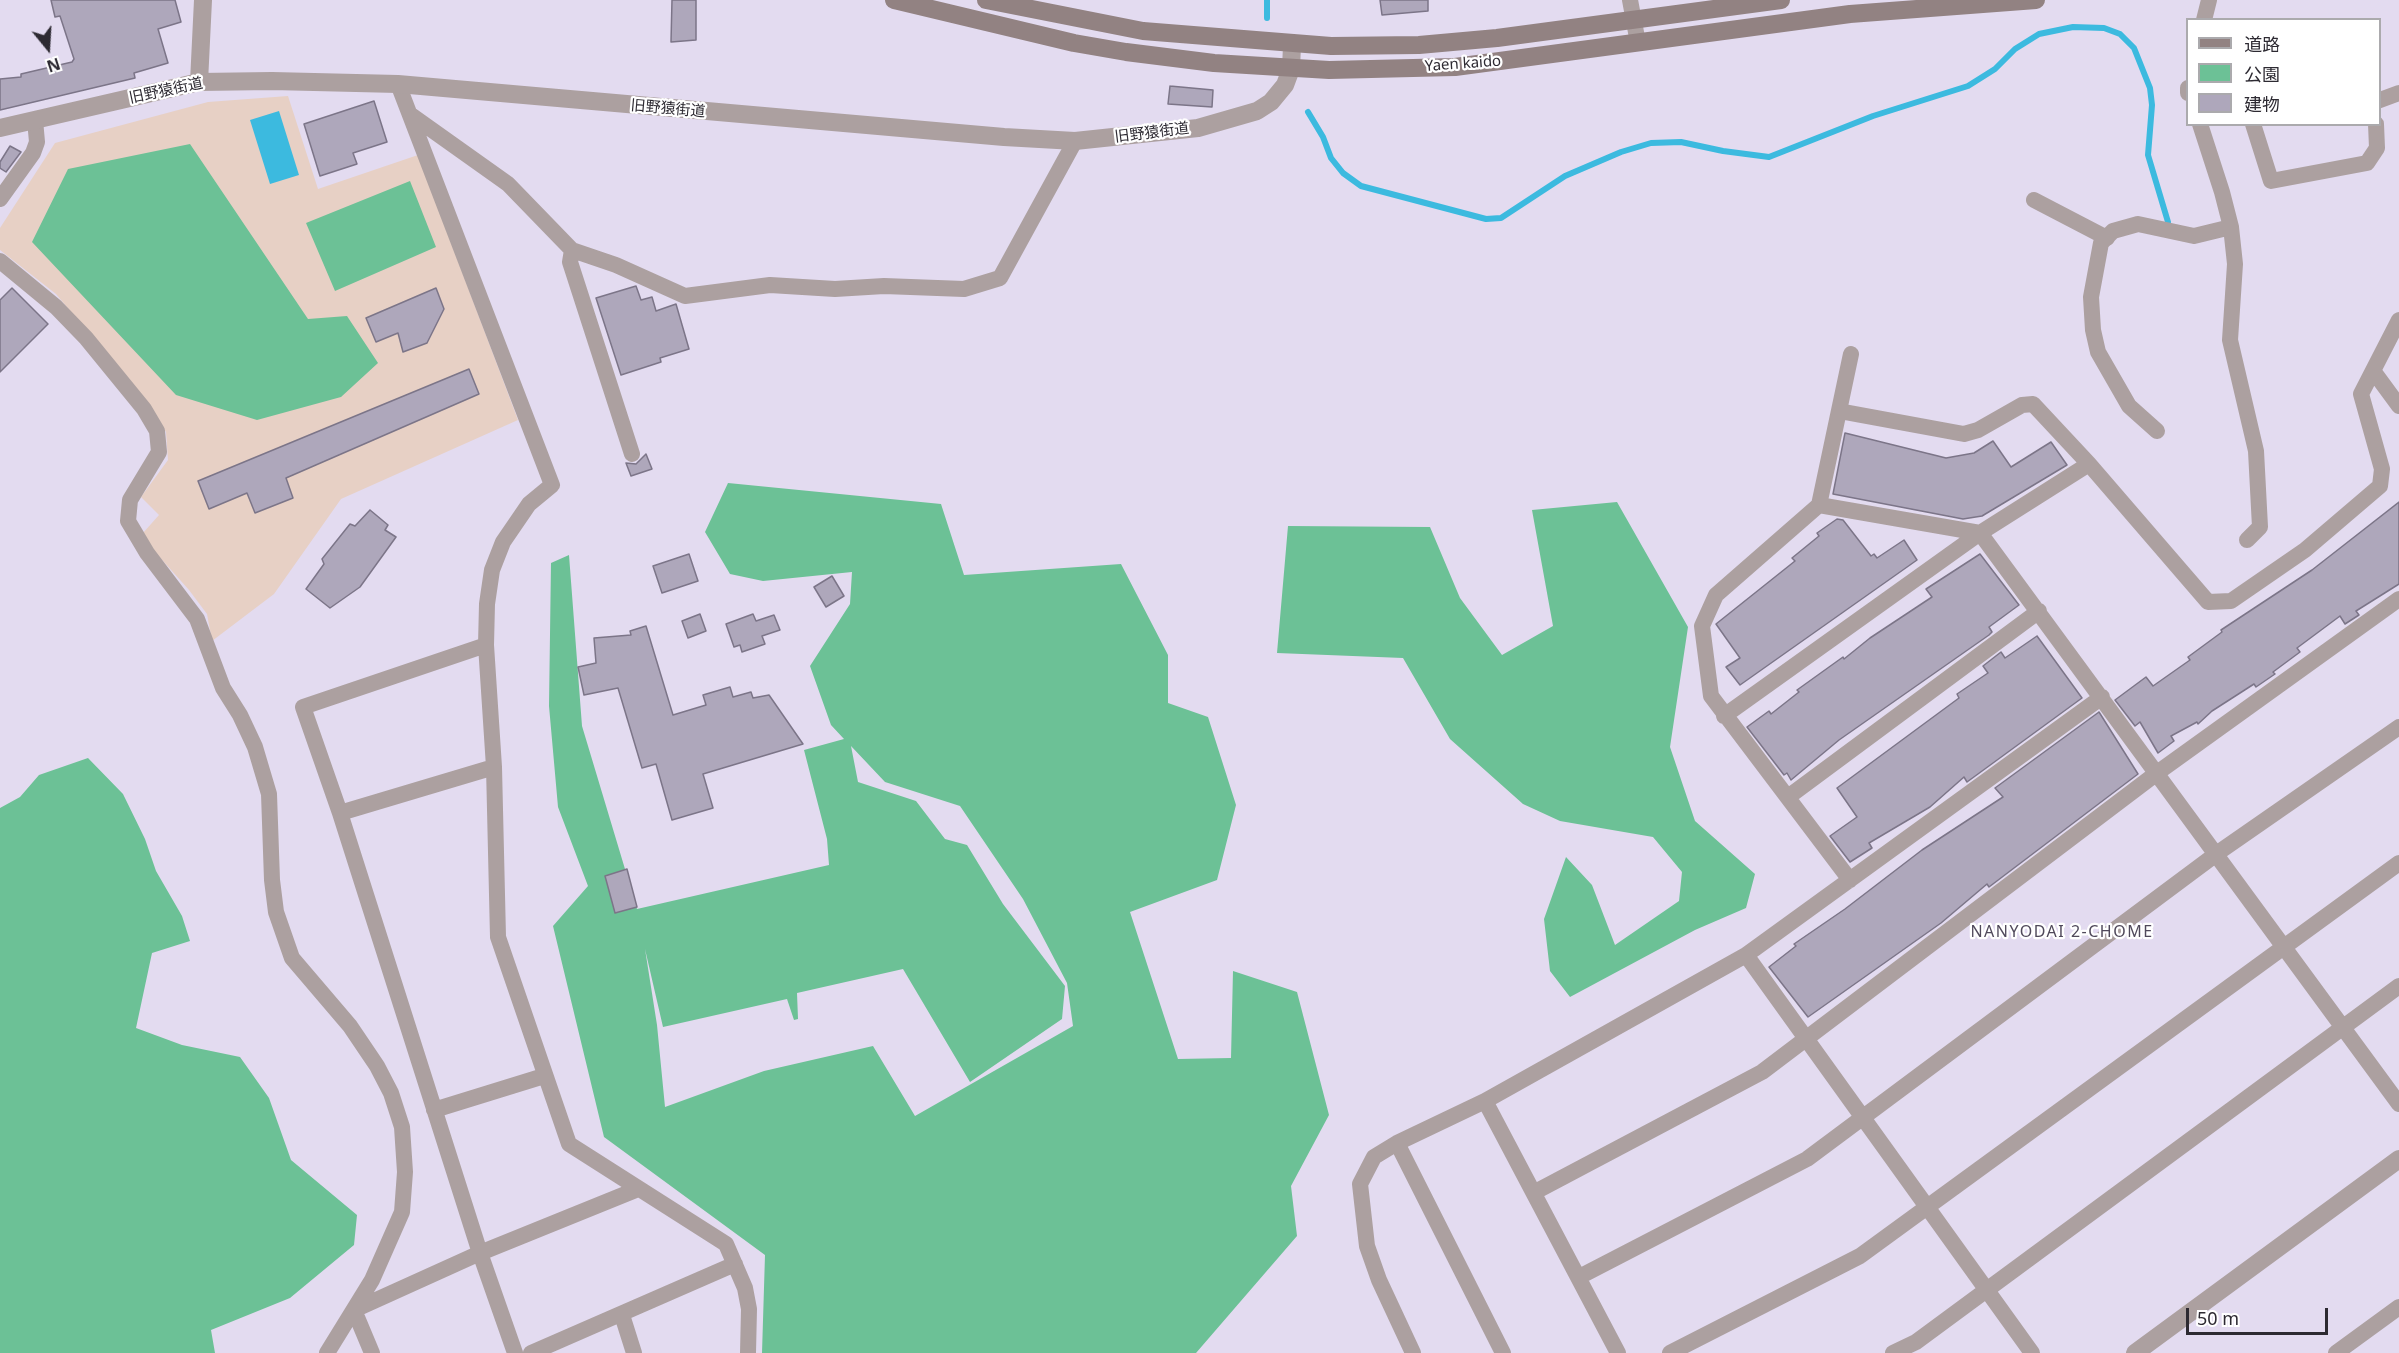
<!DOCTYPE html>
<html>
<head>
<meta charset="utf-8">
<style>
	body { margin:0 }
	#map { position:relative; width:2399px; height:1353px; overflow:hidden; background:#e3dbf0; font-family:"Noto Sans","Noto Sans JP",sans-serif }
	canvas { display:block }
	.legend { position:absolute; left:2186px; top:18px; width:195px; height:108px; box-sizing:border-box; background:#fff; border:2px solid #abaaad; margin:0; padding:8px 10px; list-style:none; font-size:18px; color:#2d2a32 }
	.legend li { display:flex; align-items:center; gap:12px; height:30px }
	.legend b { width:30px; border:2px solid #abaaad }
	.north { position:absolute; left:18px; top:18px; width:60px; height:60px; -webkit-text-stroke:4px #fff; paint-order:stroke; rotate:162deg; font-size:16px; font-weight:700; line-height:24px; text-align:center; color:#2d2a32 }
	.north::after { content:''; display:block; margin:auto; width:21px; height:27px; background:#2d2a32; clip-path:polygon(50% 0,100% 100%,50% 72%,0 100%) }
	.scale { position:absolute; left:2186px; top:1308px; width:142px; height:27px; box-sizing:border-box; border:3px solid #2d2a32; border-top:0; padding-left:8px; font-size:18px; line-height:21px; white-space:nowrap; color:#2d2a32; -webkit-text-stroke:4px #fff; paint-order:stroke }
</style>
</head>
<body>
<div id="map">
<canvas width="2399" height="1353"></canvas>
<ul class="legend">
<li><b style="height:8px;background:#928282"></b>道路</li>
<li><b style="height:16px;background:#6cc196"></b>公園</li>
<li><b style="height:16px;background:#aea7bb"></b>建物</li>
</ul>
<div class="north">N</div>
<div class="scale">50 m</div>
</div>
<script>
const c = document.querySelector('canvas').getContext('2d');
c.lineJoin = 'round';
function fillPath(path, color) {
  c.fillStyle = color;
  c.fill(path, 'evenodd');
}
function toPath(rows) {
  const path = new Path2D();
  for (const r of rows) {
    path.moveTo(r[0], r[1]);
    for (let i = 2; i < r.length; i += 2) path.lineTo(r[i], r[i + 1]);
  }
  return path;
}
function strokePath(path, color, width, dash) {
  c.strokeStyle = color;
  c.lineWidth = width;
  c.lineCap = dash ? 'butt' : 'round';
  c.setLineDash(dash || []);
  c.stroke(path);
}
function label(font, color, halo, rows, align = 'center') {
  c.font = font + ' "Noto Sans","Noto Sans JP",sans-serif';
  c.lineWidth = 4.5;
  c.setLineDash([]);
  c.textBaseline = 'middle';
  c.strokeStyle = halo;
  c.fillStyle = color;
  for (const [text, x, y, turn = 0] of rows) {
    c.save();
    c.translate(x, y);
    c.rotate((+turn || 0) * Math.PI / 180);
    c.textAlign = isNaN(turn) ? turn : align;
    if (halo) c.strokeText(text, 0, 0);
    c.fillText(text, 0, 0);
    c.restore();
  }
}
const education = toPath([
	[288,96,318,189,418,155,518,420,341,499,274,594,212,641,207,614,189,590,155,552,143,533,159,515,141,497,168,460,166,432,150,407,56,294,0,250,0,228,55,143,208,102]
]);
const green = toPath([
	[190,144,308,319,347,316,378,363,341,397,257,420,176,395,32,242,68,169],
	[410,181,436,247,335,291,306,223],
	[728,483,941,504,964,575,1121,564,1168,655,1168,703,1208,717,1236,805,1217,880,1130,912,1178,1059,1231,1058,1233,971,1297,992,1329,1115,1291,1186,1297,1236,1196,1353,762,1353,765,1255,604,1137,553,926,588,886,558,807,549,706,551,563,569,555,582,726,637,909,829,865,827,839,804,750,844,739,831,725,810,666,850,604,852,572,763,581,730,574,705,532],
	[851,746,885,782,960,806,1023,899,1067,983,1073,1026,915,1116,873,1046,764,1071,665,1107,657,1025,645,949,663,1027,787,999,794,1020,798,1019,797,993,903,969,970,1082,1062,1019,1065,986,1003,904,967,845,945,839,916,801,858,782],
	[1617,502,1688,627,1670,747,1695,821,1755,874,1746,908,1695,930,1570,997,1550,971,1544,919,1566,857,1592,885,1615,945,1679,901,1682,872,1653,837,1560,821,1523,804,1450,739,1403,658,1277,653,1288,526,1430,527,1460,598,1502,655,1553,626,1532,510],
	[88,758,123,794,145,839,156,871,182,916,190,941,152,953,136,1028,182,1045,240,1057,269,1098,291,1160,357,1215,354,1245,290,1298,211,1330,215,1353,0,1353,0,808,20,797,39,775]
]);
const water = toPath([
	[279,111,299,175,270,184,250,120]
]);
const stream = toPath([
	[1267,0,1267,18],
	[1308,112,1323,137,1331,158,1343,173,1361,186,1486,219,1501,218,1565,176,1621,152,1651,143,1681,142,1723,151,1769,157,1873,116,1968,86,1995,69,2015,49,2039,34,2073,27,2104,28,2120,34,2134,48,2150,88,2152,105,2148,155,2168,222]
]);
const building = toPath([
	[51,0,175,0,181,22,158,29,168,63,134,73,135,78,0,110,0,79,21,77,21,74,72,62,74,59,60,16,55,17,51,0],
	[672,0,696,0,696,40,671,42,672,0],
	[1380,0,1428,0,1428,11,1382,15,1380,0],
	[1170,86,1213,90,1212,107,1168,104,1170,86],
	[374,101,387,142,353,153,357,164,320,176,304,124,374,101],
	[10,146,21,152,6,172,0,168,0,162,10,146],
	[636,286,641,300,652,297,656,311,676,304,689,349,660,358,661,362,621,375,596,298,636,286],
	[12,288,48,324,0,372,0,300,12,288],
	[436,288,444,309,427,343,403,352,398,333,376,342,366,318,436,288],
	[469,369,479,394,286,478,293,498,255,513,247,493,209,509,198,481,469,369],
	[1845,433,1946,458,1974,453,1993,441,2011,467,2051,442,2067,465,1982,516,1963,519,1833,494,1845,433],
	[646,454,652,469,631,476,626,463,636,464,646,454],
	[2399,502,2399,584,2356,611,2359,615,2345,624,2340,616,2297,648,2300,652,2273,672,2275,674,2256,687,2254,684,2212,711,2198,724,2197,722,2171,736,2174,741,2158,753,2140,722,2135,726,2115,700,2146,677,2153,686,2190,660,2188,657,2222,632,2221,630,2312,570,2399,502],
	[370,510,388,525,385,530,396,537,360,587,330,608,306,589,324,564,322,559,350,524,355,526,370,510],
	[1837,519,1843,520,1871,556,1874,554,1877,558,1904,540,1917,560,1740,685,1726,667,1740,658,1716,624,1795,561,1792,558,1819,536,1817,533,1837,519],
	[689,554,698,581,662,593,653,566,689,554],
	[1980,554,2019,605,1989,627,1992,632,1989,635,1839,740,1791,780,1787,773,1784,775,1747,727,1769,711,1771,714,1799,692,1797,690,1843,657,1844,659,1870,638,1932,597,1926,589,1980,554],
	[832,576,844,596,826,607,814,587,832,576],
	[700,614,706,631,688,638,682,621,700,614],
	[753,614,756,621,774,615,780,630,762,636,765,644,742,652,740,645,734,647,726,624,753,614],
	[646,626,673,715,706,705,703,695,730,687,733,697,751,692,753,698,769,695,803,744,703,774,713,808,672,820,656,764,642,768,618,688,584,695,578,667,596,663,594,638,631,635,630,631,646,626],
	[2037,636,2082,698,1967,782,1964,777,1930,807,1869,843,1872,848,1850,862,1830,836,1857,817,1837,788,1959,698,1957,694,1988,673,1983,666,2001,652,2005,658,2037,636],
	[2099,712,2138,774,1989,887,1987,884,1941,923,1808,1017,1769,967,1796,946,1794,944,1845,909,1922,850,2003,797,1995,788,2099,712],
	[627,869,637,907,615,913,605,876,627,869]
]);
const minor = toPath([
	[1630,0,1638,43],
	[2204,20,2209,0],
	[398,84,552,485,529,504,503,542,492,570,487,604,486,645,494,767,498,937,569,1144,726,1244,745,1288,749,1309,748,1353],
	[2188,88,2188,93],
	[2380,100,2399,93],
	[411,115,508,184,572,250,616,265,685,296,770,285,835,289,884,286,964,289,1000,278,1075,141],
	[2200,124,2222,192,2231,227,2235,264,2230,340,2256,451,2260,527,2247,540],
	[2253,124,2271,181,2367,163,2377,148,2376,124],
	[0,199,33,153,37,142,35,120],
	[2034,200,2107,238],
	[572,250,570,262,632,454],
	[0,261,56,307,86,338,144,409,157,431,159,452,130,500,128,521,147,553,197,619,223,688,240,715,255,747,269,794,272,880,276,912,292,958,350,1026,377,1066,391,1093,402,1127,405,1172,402,1212,372,1280,327,1353],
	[2374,372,2399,406],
	[1839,411,1964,434,1978,430,2022,405,2033,404,2089,464],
	[2157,431,2129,406,2098,352,2093,330,2091,297,2101,243,2113,231,2138,224,2194,236,2231,227],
	[1819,505,1851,354],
	[486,645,303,707,340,813,480,1253,515,1353],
	[1724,716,1980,533,2089,464,2208,602,2231,601,2305,550,2380,486,2382,469,2361,394,2399,320],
	[1788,797,2039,611],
	[340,813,494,767],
	[1850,880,1711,696,1702,626,1716,595,1819,505,1980,533,2399,1104],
	[1746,955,2032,1353],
	[1485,1101,1618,1353],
	[434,1110,544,1076],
	[1397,1143,1503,1353],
	[1535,1192,1762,1072,2157,773,2399,599],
	[1579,1277,1807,1159,2219,852,2399,727],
	[622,1315,634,1353],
	[372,1353,354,1310,480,1253,638,1189],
	[531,1353,735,1264],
	[1413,1353,1379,1280,1367,1246,1360,1184,1374,1157,1397,1143,1485,1101,1746,955,2102,697],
	[1670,1353,1860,1256,2399,863],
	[1893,1353,1916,1342,2399,986],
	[2336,1353,2399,1307]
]);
const tertiary = toPath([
	[199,82,203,0],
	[0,128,199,82,272,81,398,84,1004,137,1075,141,1198,128,1257,111,1271,102,1285,85,1291,69,1292,45],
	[2135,1353,2399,1159]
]);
const secondary = toPath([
	[894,0,1074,43,1126,52,1214,63,1329,70,1455,67,1850,14,2036,0],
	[986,0,1143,31,1331,46,1419,45,1497,38,1781,0]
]);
const streetNames = [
	["Yaen kaido",1463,64,-4],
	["旧野猿街道",166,91,-12],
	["旧野猿街道",668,109,5],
	["旧野猿街道",1152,133,-7]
];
const neighbourhoodNames = [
	["NANYODAI 2-CHOME",2062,932]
];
fillPath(education, '#e7d0c5');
fillPath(green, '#6cc196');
fillPath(water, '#3cbadf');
strokePath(stream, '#3cbadf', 6);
fillPath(building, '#aea7bb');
strokePath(building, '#7c7588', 1.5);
strokePath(minor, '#aca0a0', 16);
strokePath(tertiary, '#aca0a0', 18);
strokePath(secondary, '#928282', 18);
label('15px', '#2d2a32', '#fff', streetNames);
c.letterSpacing = '1.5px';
label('16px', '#50495b', '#fff', neighbourhoodNames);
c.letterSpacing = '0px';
</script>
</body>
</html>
